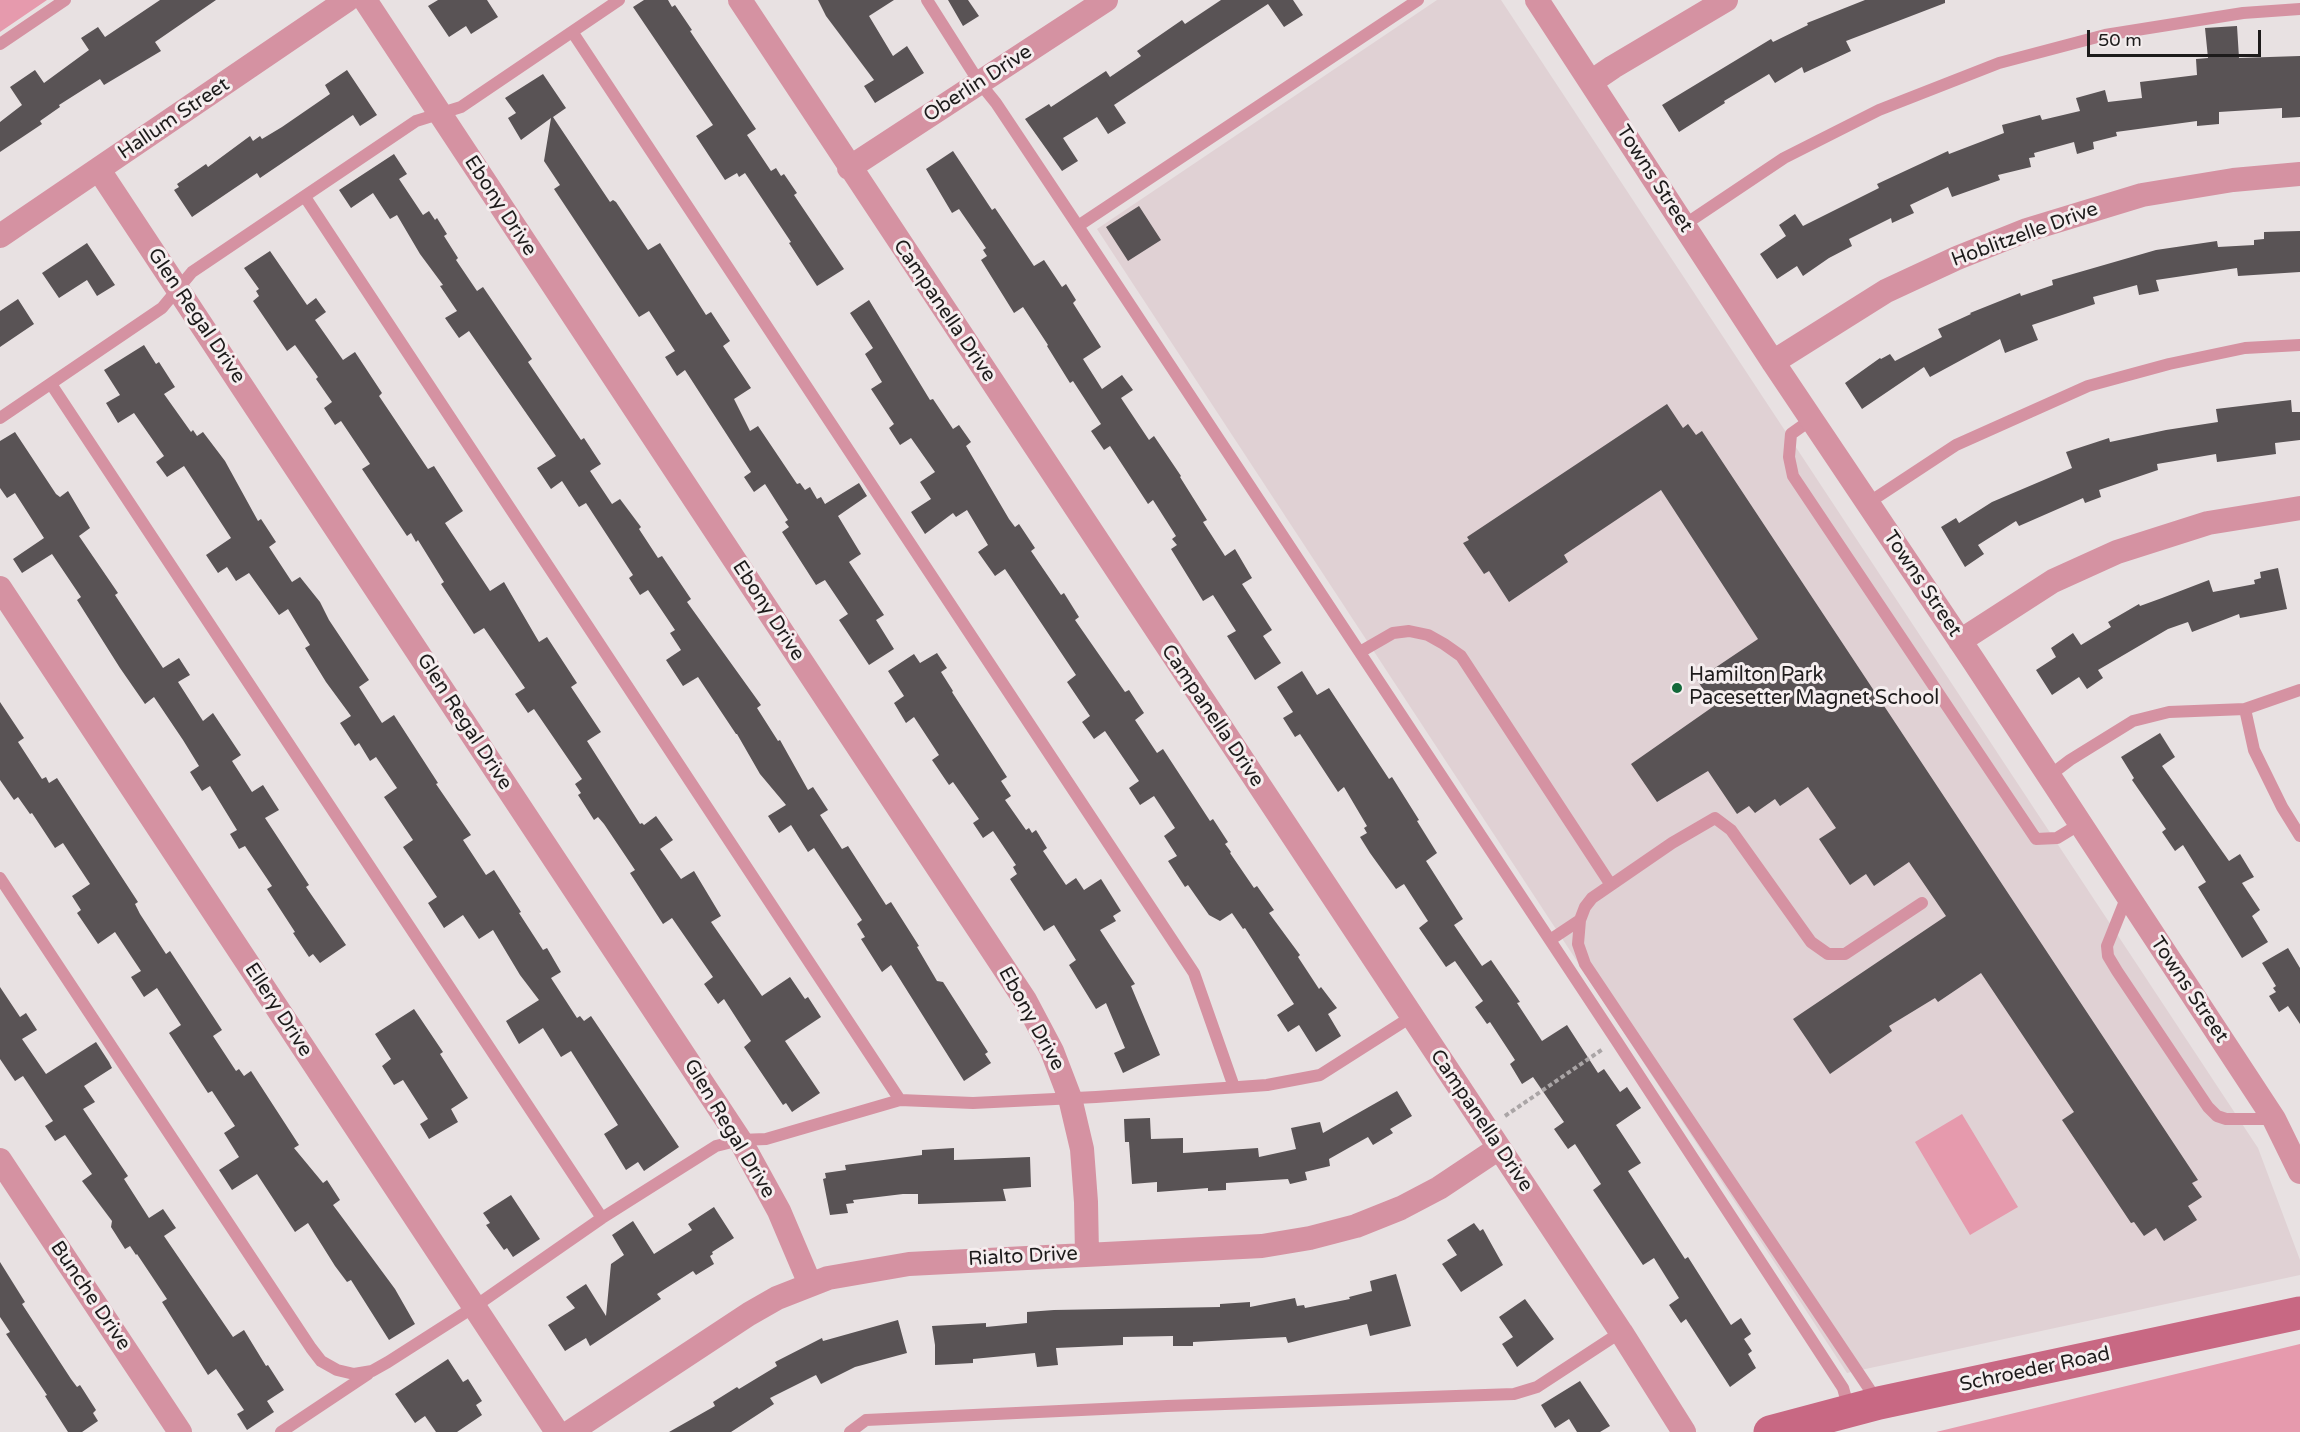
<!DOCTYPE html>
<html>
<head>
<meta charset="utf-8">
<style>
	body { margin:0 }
	#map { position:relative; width:2300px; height:1432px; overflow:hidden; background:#e8e1e2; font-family:"Varela Round",sans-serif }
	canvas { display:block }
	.scale { position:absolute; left:2087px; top:30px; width:174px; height:27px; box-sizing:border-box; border:3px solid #1d1b1b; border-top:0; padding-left:8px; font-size:18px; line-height:21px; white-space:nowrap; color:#1d1b1b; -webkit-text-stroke:4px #f5eeef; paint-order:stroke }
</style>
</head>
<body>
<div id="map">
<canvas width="2300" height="1432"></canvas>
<div class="scale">50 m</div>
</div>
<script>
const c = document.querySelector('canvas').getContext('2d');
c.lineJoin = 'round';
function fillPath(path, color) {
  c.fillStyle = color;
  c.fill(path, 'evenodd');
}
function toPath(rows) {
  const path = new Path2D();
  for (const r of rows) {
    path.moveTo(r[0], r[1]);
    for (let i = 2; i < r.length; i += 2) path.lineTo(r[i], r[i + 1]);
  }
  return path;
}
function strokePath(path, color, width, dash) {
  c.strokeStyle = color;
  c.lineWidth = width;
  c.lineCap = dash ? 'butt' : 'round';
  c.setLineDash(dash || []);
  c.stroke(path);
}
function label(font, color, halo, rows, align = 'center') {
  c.font = font + ' "Varela Round",sans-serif';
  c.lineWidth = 6;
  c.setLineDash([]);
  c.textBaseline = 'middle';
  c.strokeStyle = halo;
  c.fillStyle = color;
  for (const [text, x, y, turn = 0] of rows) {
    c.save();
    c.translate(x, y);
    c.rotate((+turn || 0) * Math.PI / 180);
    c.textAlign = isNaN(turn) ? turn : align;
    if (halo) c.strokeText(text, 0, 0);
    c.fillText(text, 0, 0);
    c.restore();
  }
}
const built = toPath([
	[1437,0,1501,0,2258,1148,2300,1260,2300,1275,1847,1373,1097,229]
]);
const green = toPath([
	[0,0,47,0,0,32],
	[1962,1114,2018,1207,1970,1235,1915,1142],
	[2300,1344,2300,1432,1936,1432]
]);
const building = toPath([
	[160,0,216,0,155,42,161,51,104,85,100,79,59,105,60,107,40,121,42,124,0,152,0,122,22,105,10,87,35,70,44,83,89,50,81,38,98,27,105,37],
	[438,0,487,0,498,17,471,34,466,26,449,37,428,6],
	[644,0,668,0,672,7,675,5,692,30,690,31,756,129,747,135,771,171,776,168,781,176,784,174,797,193,794,195,844,269,817,286,789,243,791,242,745,173,739,177,737,173,725,180,696,136,713,125,633,7],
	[818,0,894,0,869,16,893,56,907,46,924,73,875,103,864,86,874,80,826,16],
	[948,0,968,0,979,16,963,26],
	[1221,0,1293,0,1303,15,1284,27,1268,4,1211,41,1114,105,1126,123,1108,134,1097,117,1063,138,1078,161,1062,171,1025,119,1049,104,1051,107,1106,71,1110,77,1141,56,1137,51,1182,20,1185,24],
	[1865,0,1945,0,1945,3,1846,41,1851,51,1804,73,1802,67,1775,83,1769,74,1724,101,1725,103,1679,132,1662,105,1771,39,1773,42,1808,25,1807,23],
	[2237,26,2239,58,2300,56,2300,117,2282,118,2282,108,2219,112,2219,124,2197,126,2197,121,2116,132,2117,136,2093,142,2094,149,2077,154,2074,142,2034,153,2035,157,2029,158,2031,167,1998,175,2000,180,1952,197,1948,187,1910,205,1914,213,1892,223,1891,218,1849,239,1852,246,1829,258,1803,276,1797,266,1777,279,1760,254,1786,236,1779,225,1795,214,1803,226,1879,188,1877,184,1948,151,1949,154,2004,133,2002,125,2040,115,2042,120,2080,111,2076,98,2105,90,2108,102,2142,98,2140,82,2197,75,2196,59,2208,58,2205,28],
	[347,70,377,115,360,126,353,115,260,178,257,173,192,217,174,190,179,187,177,184,206,164,208,167,250,136,253,141,260,136,262,139,282,127,330,94,325,85],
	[543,74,566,108,553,117,610,202,613,200,616,202,648,250,660,243,706,315,711,312,730,341,723,346,751,388,734,399,750,431,758,426,797,484,800,483,805,490,810,487,817,499,821,497,825,504,859,483,867,496,838,516,861,554,849,562,884,615,876,620,894,649,869,665,839,620,848,614,825,580,816,585,782,532,789,527,785,522,788,520,765,484,754,492,744,477,751,472,685,370,677,376,665,357,675,351,649,311,639,317,554,189,560,185,544,161,551,118,521,140,508,118,516,113,505,98],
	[953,151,992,210,995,208,1034,266,1044,260,1062,287,1066,284,1076,300,1073,303,1101,347,1083,359,1102,389,1122,375,1133,390,1121,398,1149,440,1154,436,1181,476,1180,477,1207,520,1203,522,1225,556,1235,549,1252,578,1242,584,1272,630,1263,636,1281,663,1255,680,1227,636,1236,631,1213,595,1203,601,1171,549,1177,545,1172,539,1176,536,1153,500,1148,504,1110,446,1104,450,1091,431,1101,424,1073,381,1070,383,1047,346,1048,345,1023,307,1014,313,981,260,987,256,983,250,986,248,959,209,952,213,926,169],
	[394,154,407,174,399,179,423,215,429,211,435,220,437,218,447,234,444,236,458,258,456,260,477,291,483,287,532,359,528,362,581,440,584,438,601,464,590,471,612,504,620,499,641,527,639,529,658,558,662,556,691,599,687,602,761,705,757,708,778,741,780,740,808,790,813,787,828,810,820,815,842,849,848,846,886,905,891,902,919,946,917,947,937,981,943,982,988,1052,985,1054,991,1063,964,1081,891,965,882,972,861,939,865,937,857,924,862,920,814,848,808,852,791,825,779,833,768,816,786,805,760,774,737,734,736,734,698,677,683,686,666,660,681,650,670,633,675,630,648,590,640,595,629,578,633,575,586,503,579,507,562,481,551,489,537,468,556,456,469,331,459,338,445,318,457,311,440,286,443,285,420,254,397,215,390,219,373,193,351,208,339,190],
	[1139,206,1161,240,1128,261,1106,227],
	[2300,231,2300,272,2238,276,2237,268,2156,280,2159,291,2139,295,2137,285,2093,297,2095,304,2032,325,2038,340,2005,353,2000,339,1930,377,1924,367,1862,409,1845,383,1880,358,1881,359,1890,354,1895,361,1942,337,1938,329,1971,314,1970,313,2020,293,2021,296,2053,285,2052,280,2156,250,2217,241,2218,247,2254,245,2254,240,2264,239,2264,232],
	[87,243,115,285,97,296,87,280,59,298,42,273],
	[270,251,307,305,316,298,326,312,315,320,343,360,355,352,382,393,379,396,428,469,434,466,463,511,445,523,490,591,504,582,539,642,547,637,577,683,571,687,601,732,587,741,640,824,642,823,644,825,656,816,673,840,660,849,681,879,694,871,721,916,711,922,762,996,790,977,805,999,808,997,821,1017,785,1041,820,1093,792,1112,786,1103,783,1105,744,1047,751,1041,724,999,718,1004,704,984,713,977,672,918,663,924,630,873,635,870,604,824,598,817,594,820,578,795,581,793,575,784,582,779,534,709,528,713,515,694,525,688,484,628,474,634,441,584,444,582,418,540,416,542,411,533,407,536,362,469,370,464,341,421,335,425,324,408,332,402,316,379,318,377,295,345,287,351,253,301,259,296,256,291,259,289,244,268],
	[18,299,34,324,0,347,0,311],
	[869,300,930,400,933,399,953,429,959,425,971,442,966,446,1009,519,1015,527,1019,524,1035,548,1031,551,1061,595,1064,593,1079,617,1075,620,1125,692,1129,690,1144,713,1135,720,1157,753,1163,749,1210,821,1213,819,1228,842,1225,844,1231,852,1230,853,1254,888,1257,886,1274,910,1269,913,1300,955,1298,957,1319,989,1321,987,1337,1008,1328,1014,1341,1036,1316,1052,1299,1025,1288,1032,1277,1015,1294,1004,1245,928,1243,929,1232,913,1220,921,1209,915,1188,885,1185,887,1168,861,1177,856,1164,836,1175,828,1154,796,1140,805,1129,788,1139,781,1105,731,1094,739,1082,722,1090,716,1067,682,1076,675,1005,569,995,576,978,552,988,545,967,510,956,517,953,513,925,534,911,512,931,499,920,482,935,472,911,438,900,445,889,428,894,424,871,389,882,382,865,354,873,348,850,313],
	[144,345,156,364,159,362,175,387,164,394,191,432,193,430,197,436,203,432,225,461,258,521,261,519,276,542,269,547,292,582,300,577,320,602,329,620,369,680,359,687,382,723,394,715,438,783,436,784,471,835,463,840,486,875,494,870,521,912,519,913,543,950,547,948,561,972,551,978,577,1018,580,1016,584,1021,591,1016,679,1147,644,1171,638,1162,626,1170,604,1134,618,1125,571,1051,561,1057,543,1028,519,1044,506,1021,539,1000,520,975,493,930,479,939,463,915,444,928,428,903,437,897,403,847,413,840,384,797,397,788,376,757,370,761,359,743,355,746,340,723,351,716,326,682,305,648,310,645,288,609,279,615,249,573,236,581,227,567,218,573,206,555,231,538,184,466,167,477,156,462,164,456,134,413,118,423,106,403,120,395,104,370],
	[2291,400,2292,412,2300,412,2300,440,2275,443,2276,454,2217,462,2216,454,2157,464,2158,470,2099,490,2101,497,2085,503,2083,498,2019,526,2016,521,1978,545,1984,554,1965,567,1941,527,1956,518,1959,523,1992,502,2072,468,2066,452,2109,438,2110,442,2166,430,2218,422,2216,409],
	[1667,404,1683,428,1688,424,1696,435,1702,431,2198,1180,2192,1183,2202,1197,2188,1206,2197,1220,2164,1241,2156,1228,2144,1236,2134,1222,2131,1223,2062,1120,2074,1112,1981,973,1938,1002,1935,998,1889,1026,1892,1031,1830,1074,1808,1041,1793,1019,1946,916,1909,862,1874,886,1866,874,1850,885,1819,839,1836,828,1808,787,1780,806,1775,799,1755,813,1749,806,1737,814,1708,771,1657,802,1631,764,1714,706,1697,680,1758,639,1661,490,1564,555,1568,562,1509,602,1489,571,1484,574,1463,543,1469,540,1467,537],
	[15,432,56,494,60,497,68,491,90,528,79,536,118,593,115,595,163,668,179,658,190,675,178,682,203,721,213,713,241,755,232,761,252,792,263,785,279,810,265,818,309,885,306,887,346,945,320,963,313,954,309,957,293,933,295,932,267,889,272,886,245,846,239,849,230,834,237,830,210,786,202,791,190,772,199,766,183,740,154,697,145,704,120,668,77,600,81,597,52,554,22,573,13,559,44,538,15,493,7,498,0,488,0,441],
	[2278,568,2287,609,2240,618,2239,614,2192,632,2188,622,2168,629,2098,670,2103,678,2087,689,2079,677,2052,695,2036,670,2056,657,2051,648,2073,633,2081,645,2111,627,2108,622,2139,604,2140,606,2162,598,2209,580,2213,592,2255,584,2254,580,2261,578,2260,572],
	[937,653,947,668,941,672,953,691,952,692,1007,777,1001,781,1011,796,1005,800,1026,830,1029,828,1032,833,1036,830,1047,848,1043,851,1066,885,1076,878,1084,890,1101,879,1121,911,1113,916,1116,921,1100,930,1135,984,1131,986,1160,1055,1123,1073,1114,1053,1125,1048,1106,1003,1096,1009,1069,965,1076,960,1054,925,1044,931,1010,879,1017,874,1013,867,1016,865,993,831,983,838,973,823,979,819,953,782,949,785,932,760,939,755,914,717,906,723,894,703,904,696,888,671,914,654,920,663],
	[1302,671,1317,695,1329,688,1389,779,1392,777,1419,820,1417,821,1437,853,1426,861,1463,919,1454,925,1482,966,1491,960,1520,1002,1517,1003,1542,1041,1567,1025,1598,1073,1604,1069,1620,1092,1627,1087,1641,1108,1616,1125,1641,1163,1628,1171,1685,1259,1688,1257,1731,1325,1741,1318,1751,1334,1744,1339,1752,1351,1748,1354,1756,1368,1730,1387,1686,1319,1681,1323,1669,1305,1679,1298,1654,1258,1643,1265,1593,1190,1601,1184,1575,1144,1568,1149,1554,1129,1564,1122,1533,1077,1522,1084,1510,1064,1515,1060,1490,1022,1487,1024,1475,1007,1483,1001,1455,961,1446,967,1419,928,1428,921,1404,884,1396,889,1370,853,1360,837,1367,833,1364,828,1367,826,1344,787,1338,792,1300,734,1295,737,1283,718,1293,712,1277,687],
	[0,702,24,738,18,742,42,779,46,777,49,783,57,778,138,902,135,904,140,914,166,954,170,951,222,1030,213,1036,236,1071,239,1069,244,1076,251,1071,299,1145,294,1148,323,1183,327,1180,340,1200,333,1205,395,1289,415,1324,389,1340,351,1280,347,1282,335,1266,308,1223,295,1232,257,1174,232,1190,219,1170,239,1157,224,1133,235,1126,212,1091,208,1093,169,1033,181,1025,157,988,144,997,131,977,141,971,115,932,98,944,77,913,81,910,72,896,90,884,63,843,55,848,32,813,30,814,18,797,14,800,0,780],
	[2160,733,2175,757,2162,766,2229,861,2240,854,2254,877,2242,883,2260,910,2252,916,2268,942,2242,958,2198,887,2206,882,2183,845,2175,851,2162,832,2166,829,2132,780,2134,778,2121,757],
	[2288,948,2300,968,2300,1024,2288,1006,2279,1012,2269,996,2276,992,2273,988,2276,986,2262,963],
	[0,987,20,1017,26,1013,37,1030,22,1039,46,1074,96,1042,109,1062,112,1068,84,1086,95,1102,83,1109,128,1176,124,1179,149,1218,163,1209,176,1228,164,1236,233,1337,244,1330,266,1366,268,1365,284,1390,267,1401,274,1412,247,1430,237,1414,244,1410,216,1369,208,1375,162,1302,167,1299,137,1254,136,1255,130,1246,125,1249,111,1227,112,1221,82,1181,92,1174,65,1135,55,1141,45,1126,53,1121,23,1076,15,1081,0,1059],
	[414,1009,443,1052,440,1054,468,1098,451,1109,458,1122,429,1139,420,1124,428,1119,403,1080,394,1085,382,1066,391,1059,375,1034],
	[1397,1091,1412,1116,1390,1129,1393,1133,1373,1145,1368,1137,1329,1159,1330,1166,1305,1172,1307,1180,1290,1184,1288,1179,1226,1183,1226,1190,1208,1191,1208,1188,1157,1192,1157,1182,1132,1184,1129,1142,1125,1142,1124,1119,1150,1118,1151,1139,1183,1138,1183,1153,1258,1148,1259,1157,1296,1149,1291,1128,1320,1122,1323,1133],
	[954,1148,954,1160,1030,1157,1031,1187,1003,1189,1006,1201,918,1204,918,1194,903,1194,853,1200,854,1203,846,1204,848,1213,830,1215,823,1179,826,1178,825,1173,846,1170,845,1165,922,1155,922,1150],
	[511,1195,540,1239,513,1257,507,1248,504,1250,486,1225,490,1223,483,1213],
	[714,1207,734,1238,712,1252,713,1254,710,1256,714,1264,696,1275,693,1271,657,1294,661,1299,590,1346,586,1338,565,1351,548,1325,575,1308,566,1297,586,1284,606,1316,611,1264,624,1255,612,1235,633,1221,654,1254,692,1230,688,1224],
	[1474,1223,1480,1231,1483,1229,1503,1265,1461,1292,1442,1264,1457,1255,1447,1240],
	[0,1262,25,1302,22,1304,71,1379,77,1387,80,1385,96,1410,93,1413,98,1421,82,1432,68,1432,45,1396,47,1395,6,1334,10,1332,0,1317],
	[1396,1274,1411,1326,1370,1336,1367,1324,1288,1343,1286,1337,1193,1342,1193,1346,1173,1346,1173,1336,1123,1337,1123,1345,1056,1348,1058,1365,1037,1367,1035,1353,973,1359,973,1363,935,1365,935,1345,932,1326,986,1323,986,1327,1027,1323,1027,1312,1054,1310,1220,1307,1220,1304,1250,1302,1250,1307,1295,1298,1297,1306,1304,1305,1305,1308,1350,1299,1349,1297,1372,1291,1370,1281],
	[1525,1299,1554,1339,1517,1367,1502,1344,1513,1337,1499,1317],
	[898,1320,907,1353,855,1367,821,1384,816,1375,770,1398,774,1404,731,1432,669,1432,715,1406,713,1402,737,1387,739,1389,777,1366,775,1362,822,1338,823,1341],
	[448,1359,463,1382,468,1379,482,1401,476,1405,482,1415,457,1432,436,1432,425,1416,415,1423,395,1394],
	[1580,1381,1610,1426,1600,1432,1577,1432,1569,1419,1555,1428,1541,1405]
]);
const path = toPath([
	[1505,1116,1603,1049]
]);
const lane = toPath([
	[927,0,979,82,996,103,1078,226,1616,1040,1843,1388,1849,1409],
	[573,33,1194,973,1234,1087],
	[0,44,65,0],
	[305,197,900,1100],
	[1684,225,1784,158,1879,110,1999,63,2105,35,2243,13,2300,9],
	[1078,226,1418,0],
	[51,384,602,1218],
	[0,418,162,308,192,272,416,121,461,107,619,0],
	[1812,419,1791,434,1789,457,1793,476,2036,839,2057,838,2080,824],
	[1868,503,1956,445,2088,386,2169,364,2245,348,2300,345],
	[1360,652,1393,633,1409,631,1428,635,1444,644,1461,656,1611,885],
	[2245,709,2254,750,2282,807,2300,836],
	[2049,776,2070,760,2133,721,2169,712,2245,709,2300,690],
	[0,878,311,1348,321,1361,337,1370,354,1374,372,1371,388,1362,474,1307,602,1218,716,1146,740,1140,766,1139,900,1100,973,1103,1096,1097,1267,1085,1320,1075,1411,1017],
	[2127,896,2107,946,2108,956,2117,971,2208,1107,2217,1116,2226,1119,2274,1119],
	[1550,940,1580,920],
	[1878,1402,1585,964,1578,944,1580,920,1585,907,1592,898,1672,843,1715,818,1731,830,1811,942,1828,954,1845,954,1922,903],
	[281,1432,368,1374],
	[850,1432,866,1420,1167,1406,1514,1394,1537,1387,1621,1332]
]);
const street = toPath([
	[365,0,1025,1000,1052,1051,1070,1098,1082,1149,1086,1202,1087,1254],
	[740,0,1621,1332,1684,1432],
	[1537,0,1773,362,1973,660,2274,1119,2300,1172],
	[1591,82,1613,67,1726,0],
	[849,168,1106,0],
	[99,170,740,1140,779,1211,810,1284],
	[0,236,347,0],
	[1773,362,1886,291,1957,258,2027,230,2142,195,2233,180,2300,174],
	[0,588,557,1432],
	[1960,641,2053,581,2117,552,2208,523,2300,508],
	[0,1160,180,1432],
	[570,1432,749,1314,777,1298,828,1278,909,1264,1262,1246,1310,1238,1356,1226,1401,1208,1439,1188,1499,1148]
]);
const secondary = toPath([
	[1770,1432,1879,1403,2300,1313]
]);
const markers = [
	[1677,688,6,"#136839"]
];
const streetNames = [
	["Oberlin Drive",978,84,-33],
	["Hallum Street",174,119,-34],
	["Towns Street",1654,179,57],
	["Ebony Drive",500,206,57],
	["Hoblitzelle Drive",2025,235,-20],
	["Campanella Drive",944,311,56],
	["Glen Regal Drive",196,316,56],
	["Towns Street",1922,584,56],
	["Ebony Drive",768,611,57],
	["Campanella Drive",1212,716,56],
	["Glen Regal Drive",464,722,57],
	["Towns Street",2189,990,56],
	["Ellery Drive",278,1010,57],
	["Ebony Drive",1031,1019,61],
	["Campanella Drive",1481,1121,56],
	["Glen Regal Drive",729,1129,59],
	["Rialto Drive",1023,1257,-3],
	["Bunche Drive",90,1296,56],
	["Schroeder Road",2035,1370,-12]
];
const poiNames = [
	["Hamilton Park",1689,676],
	["Pacesetter Magnet School",1689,699]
];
fillPath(built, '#e0d1d4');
fillPath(green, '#e69aad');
fillPath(building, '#595355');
strokePath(path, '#aaa5a6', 4, [4.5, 3]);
strokePath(lane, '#d592a2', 12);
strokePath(street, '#d592a2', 24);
strokePath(secondary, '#c86883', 33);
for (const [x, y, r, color] of markers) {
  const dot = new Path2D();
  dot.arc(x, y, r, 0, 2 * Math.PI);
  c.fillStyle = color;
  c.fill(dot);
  strokePath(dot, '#f5eeef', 2);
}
label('20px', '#1d1b1b', '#f5eeef', streetNames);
label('20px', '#1d1b1b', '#f5eeef', poiNames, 'left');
</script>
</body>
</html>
